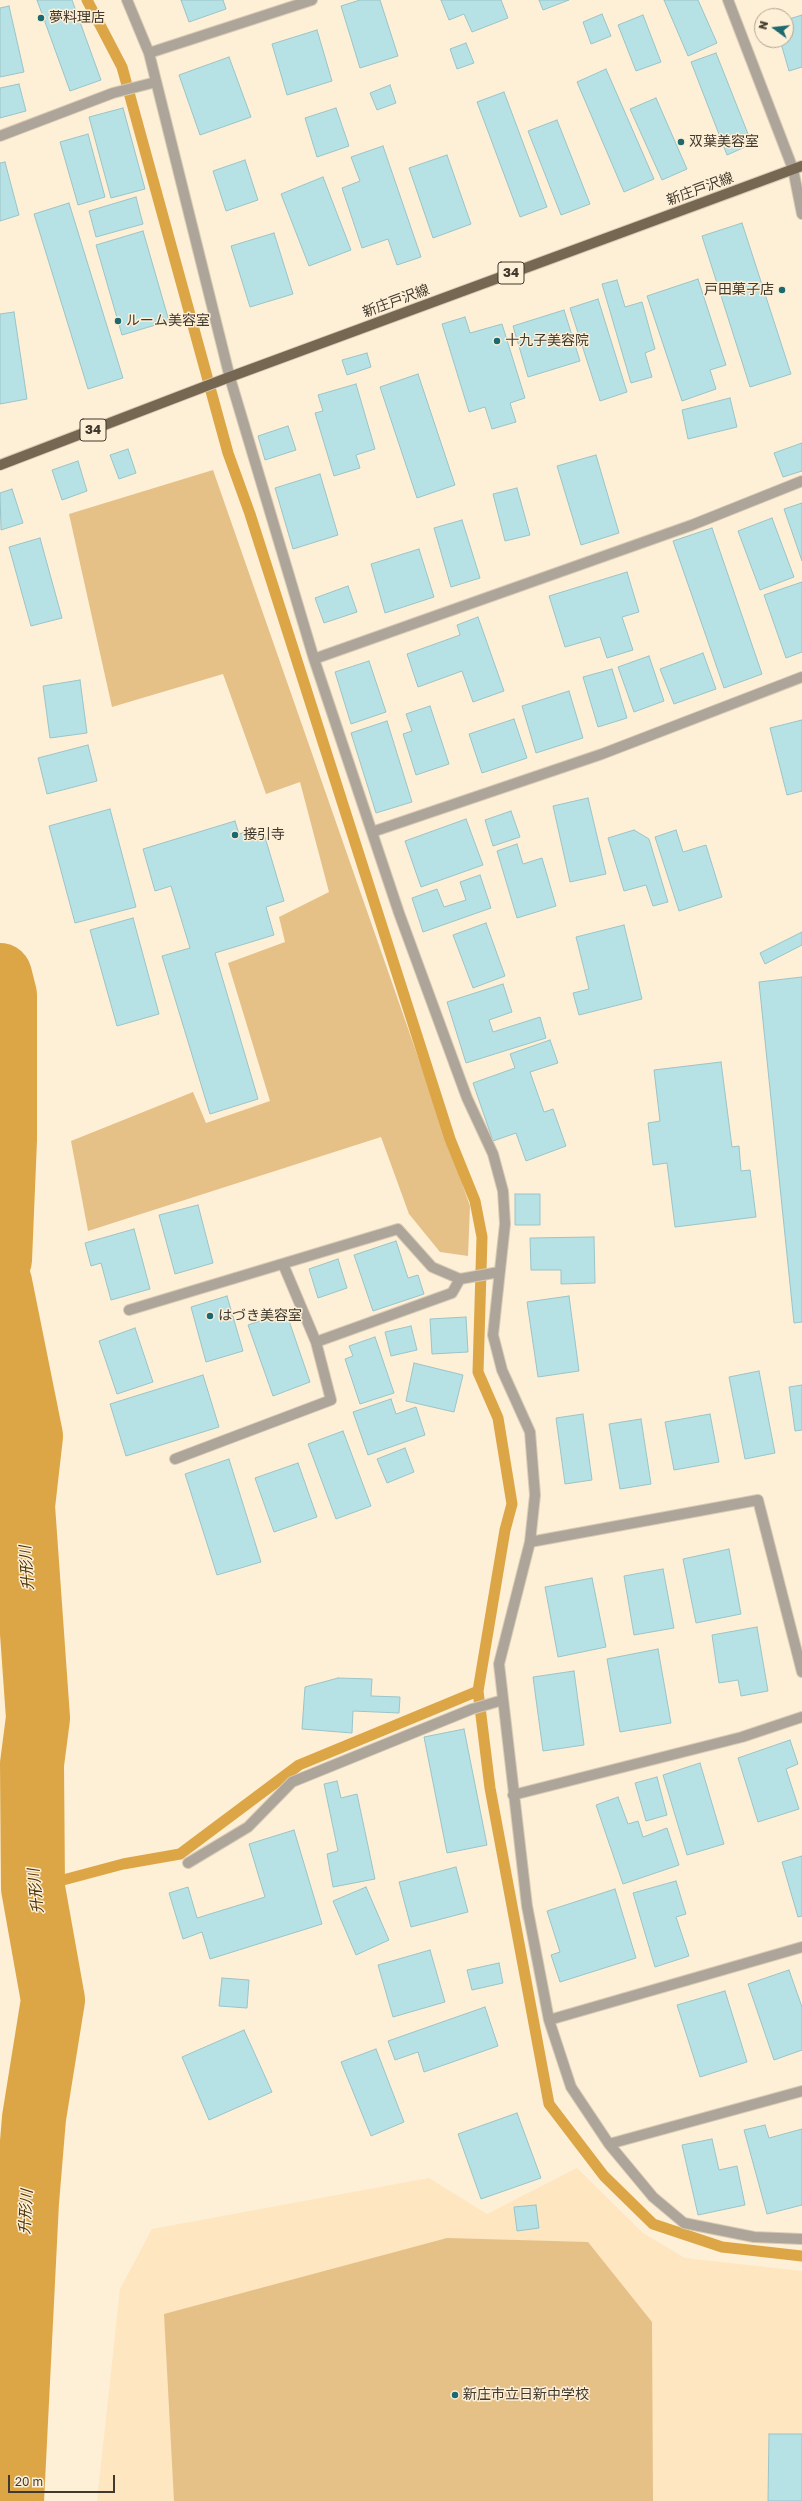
<!DOCTYPE html>
<html>
<head>
<meta charset="utf-8">
<style>
	body { margin:0 }
	#map { position:relative; width:802px; height:2501px; overflow:hidden; background:#feefd7; font-family:"Golos Text",sans-serif }
	canvas { display:block }
	.north { position:absolute; left:754px; top:8px; width:40px; height:40px; box-sizing:border-box; background:#feefd7; border:1px solid #b2a693; border-radius:50%; rotate:285deg; font-size:11px; font-weight:700; line-height:16px; text-align:center; color:#40392d }
	.north::after { content:''; display:block; margin:auto; width:14px; height:18px; background:#1c696f; clip-path:polygon(50% 0,100% 100%,50% 72%,0 100%) }
	.scale { position:absolute; left:8px; top:2475px; width:107px; height:18px; box-sizing:border-box; border:2px solid #40392d; border-top:0; padding-left:5px; font-size:12px; line-height:14px; white-space:nowrap; color:#40392d; -webkit-text-stroke:3px #feefd7; paint-order:stroke }
</style>
</head>
<body>
<div id="map">
<canvas width="802" height="2501"></canvas>
<div class="north">N</div>
<div class="scale">20 m</div>
</div>
<script>
const c = document.querySelector('canvas').getContext('2d');
c.lineJoin = 'round';
function fillPath(path, color) {
  c.fillStyle = color;
  c.fill(path, 'evenodd');
}
function toPath(rows) {
  const path = new Path2D();
  for (const r of rows) {
    path.moveTo(r[0], r[1]);
    for (let i = 2; i < r.length; i += 2) path.lineTo(r[i], r[i + 1]);
  }
  return path;
}
function strokePath(path, color, width, dash) {
  c.strokeStyle = color;
  c.lineWidth = width;
  c.lineCap = dash ? 'butt' : 'round';
  c.setLineDash(dash || []);
  c.stroke(path);
}
function label(font, color, halo, rows, align = 'center') {
  c.font = font + ' "Golos Text","Noto Sans JP",sans-serif';
  c.lineWidth = 3;
  c.setLineDash([]);
  c.textBaseline = 'middle';
  c.strokeStyle = halo;
  c.fillStyle = color;
  for (const [text, x, y, turn = 0] of rows) {
    c.save();
    c.translate(x, y);
    c.rotate((+turn || 0) * Math.PI / 180);
    c.textAlign = isNaN(turn) ? turn : align;
    if (halo) c.strokeText(text, 0, 0);
    c.fillText(text, 0, 0);
    c.restore();
  }
}
const built = toPath([
	[577,2168,643,2233,685,2258,802,2271,802,2501,97,2501,120,2289,152,2229,429,2178,487,2214]
]);
const green = toPath([
	[213,470,470,1206,468,1256,440,1252,409,1214,381,1137,88,1231,71,1141,193,1092,206,1123,270,1101,228,963,285,942,279,917,329,892,300,782,266,794,223,674,112,707,69,514],
	[447,2238,588,2242,652,2322,653,2501,174,2501,164,2314]
]);
const stream = toPath([
	[87,0,122,67,228,453,250,514,450,1139,475,1201,482,1237,478,1372,498,1418,512,1504,505,1530,478,1691,490,1788,549,2104,604,2176,653,2224,722,2247,802,2256],
	[33,1888,123,1864,180,1854,299,1765,478,1691]
]);
const river = toPath([
	[0,975,5,995,5,1140,0,1260],
	[0,1282,31,1436,23,1506,38,1718,32,1764,33,1888,53,2000,34,2118,27,2202,12,2501]
]);
const building = toPath([
	[37,0,72,0,101,80,70,91,37,0],
	[181,0,223,0,226,9,189,22,181,0],
	[360,0,380,0,398,56,360,68,341,6,360,0],
	[441,0,501,0,508,18,472,32,464,14,449,20,441,0],
	[539,0,569,0,543,10,539,0],
	[664,0,698,0,717,43,688,56,664,0],
	[9,6,24,72,0,77,0,8,9,6],
	[602,14,611,36,591,44,583,22,602,14],
	[643,15,661,62,636,71,618,25,643,15],
	[802,15,802,67,789,71,780,40,786,40,786,20,802,15],
	[317,30,332,81,287,95,272,44,317,30],
	[466,43,474,63,457,69,450,49,466,43],
	[716,53,752,144,727,155,691,62,716,53],
	[229,57,251,117,200,135,179,75,229,57],
	[606,69,654,179,624,192,577,82,606,69],
	[19,84,26,111,0,118,0,88,19,84],
	[390,85,396,103,377,110,370,93,390,85],
	[504,92,547,207,520,217,477,102,504,92],
	[656,98,687,169,662,180,630,109,656,98],
	[123,108,145,189,111,198,89,117,123,108],
	[336,108,349,146,317,157,305,118,336,108],
	[557,120,590,204,561,215,528,131,557,120],
	[88,134,105,197,78,205,60,142,88,134],
	[383,146,421,257,397,265,388,239,362,248,342,188,360,181,351,157,383,146],
	[447,155,471,224,433,238,409,168,447,155],
	[245,160,258,200,226,211,213,171,245,160],
	[5,162,19,215,0,221,0,163,5,162],
	[323,177,351,250,309,266,281,194,323,177],
	[136,197,143,224,96,237,89,211,136,197],
	[69,203,123,378,88,389,34,214,69,203],
	[742,223,791,374,750,387,702,236,742,223],
	[143,231,169,321,122,335,96,245,143,231],
	[274,233,293,294,250,307,231,246,274,233],
	[698,279,726,365,710,370,716,389,682,401,647,296,698,279],
	[617,280,625,307,642,302,655,349,645,353,652,377,631,383,602,284,617,280],
	[598,299,627,392,600,401,570,308,598,299],
	[564,310,580,361,528,377,513,326,564,310],
	[14,312,27,399,0,404,0,314,14,312],
	[465,317,470,333,502,324,525,398,510,403,516,422,492,429,485,407,469,412,442,324,465,317],
	[367,353,371,367,347,375,342,360,367,353],
	[418,374,455,485,417,498,380,387,418,374],
	[356,384,375,449,356,455,360,468,334,476,315,413,323,411,318,395,356,384],
	[730,398,737,427,688,439,682,410,730,398],
	[288,426,296,450,265,460,258,436,288,426],
	[802,443,802,471,783,477,774,453,802,443],
	[128,449,136,473,119,479,110,455,128,449],
	[596,455,619,533,581,545,557,466,596,455],
	[78,461,87,491,62,500,52,470,78,461],
	[320,474,338,535,293,549,275,488,320,474],
	[517,488,530,535,505,541,493,494,517,488],
	[12,489,23,523,1,530,0,493,12,489],
	[802,503,802,561,784,509,802,503],
	[772,518,794,577,760,590,738,531,772,518],
	[462,520,480,578,451,587,434,528,462,520],
	[712,528,762,674,724,688,673,541,712,528],
	[40,538,62,618,31,626,9,547,40,538],
	[419,549,434,597,385,613,371,564,419,549],
	[627,572,639,612,622,617,633,650,607,658,600,637,565,647,549,596,627,572],
	[802,582,802,652,786,658,764,595,802,582],
	[348,586,357,612,324,623,315,598,348,586],
	[478,617,504,691,473,702,462,671,418,687,407,654,460,635,457,625,478,617],
	[703,653,716,689,674,704,660,669,703,653],
	[649,656,664,701,634,712,618,667,649,656],
	[369,661,386,712,351,724,335,672,369,661],
	[612,669,627,718,598,727,583,677,612,669],
	[80,680,87,733,50,738,43,686,80,680],
	[569,691,583,738,536,753,522,706,569,691],
	[430,706,449,764,416,775,403,734,412,731,406,714,430,706],
	[514,719,527,758,482,773,469,734,514,719],
	[802,720,802,791,787,795,770,728,802,720],
	[387,721,412,802,376,813,351,733,387,721],
	[88,745,97,781,47,794,38,758,88,745],
	[588,798,606,874,570,882,553,806,588,798],
	[110,809,136,907,75,923,49,826,110,809],
	[511,811,520,837,493,846,485,820,511,811],
	[466,819,483,865,421,887,405,841,466,819],
	[235,821,239,834,262,827,284,901,266,907,274,935,215,953,258,1099,210,1114,162,956,190,948,171,886,155,891,143,849,235,821],
	[634,830,649,839,668,902,653,906,646,885,624,891,608,838,634,830],
	[676,830,683,852,706,845,722,897,679,911,655,837,676,830],
	[517,844,523,864,542,858,556,906,517,918,497,851,517,844],
	[480,875,491,908,423,932,412,898,437,889,444,907,466,900,460,882,480,875],
	[133,918,159,1014,117,1026,90,930,133,918],
	[486,923,505,976,473,988,453,935,486,923],
	[624,925,642,999,579,1015,573,993,589,989,576,937,624,925],
	[802,932,802,945,765,964,760,953,802,932],
	[802,977,802,1322,794,1323,759,982,802,977],
	[503,984,512,1012,489,1020,493,1032,540,1017,546,1038,466,1063,447,1002,503,984],
	[550,1040,558,1063,530,1072,544,1112,553,1109,566,1146,526,1161,516,1133,493,1141,473,1083,515,1068,510,1054,550,1040],
	[721,1062,732,1147,739,1146,741,1171,750,1170,756,1217,675,1227,667,1163,653,1165,648,1123,660,1121,654,1070,721,1062],
	[515,1194,540,1194,540,1225,515,1225,515,1194],
	[198,1205,213,1263,175,1274,159,1215,198,1205],
	[134,1229,150,1289,111,1300,101,1263,91,1266,85,1243,134,1229],
	[594,1237,595,1283,561,1284,561,1270,531,1270,530,1238,594,1237],
	[396,1241,408,1278,418,1275,424,1294,373,1311,354,1255,396,1241],
	[338,1259,347,1288,318,1298,309,1269,338,1259],
	[227,1296,243,1351,206,1362,191,1307,227,1296],
	[569,1296,579,1371,538,1377,527,1302,569,1296],
	[286,1312,310,1382,273,1396,248,1325,286,1312],
	[466,1317,468,1352,432,1354,430,1319,466,1317],
	[411,1326,417,1350,391,1356,385,1332,411,1326],
	[135,1328,153,1382,117,1394,99,1341,135,1328],
	[375,1337,394,1393,360,1404,345,1359,353,1356,349,1346,375,1337],
	[414,1363,463,1375,454,1412,406,1401,414,1363],
	[759,1371,775,1453,745,1459,729,1377,759,1371],
	[203,1375,219,1427,126,1456,110,1404,203,1375],
	[802,1385,802,1430,795,1431,789,1387,802,1385],
	[391,1399,396,1414,416,1407,425,1435,368,1455,353,1412,391,1399],
	[583,1414,592,1480,565,1484,556,1418,583,1414],
	[710,1414,719,1462,674,1470,665,1422,710,1414],
	[641,1419,651,1484,620,1489,609,1424,641,1419],
	[343,1431,371,1506,336,1519,308,1444,343,1431],
	[405,1448,414,1472,387,1483,377,1459,405,1448],
	[229,1459,261,1562,217,1575,185,1474,229,1459],
	[298,1463,317,1517,274,1532,255,1478,298,1463],
	[729,1549,741,1614,696,1623,683,1559,729,1549],
	[663,1569,674,1628,634,1635,624,1576,663,1569],
	[592,1578,606,1647,558,1657,545,1587,592,1578],
	[757,1627,768,1691,741,1696,738,1680,719,1683,712,1635,757,1627],
	[658,1649,671,1723,620,1732,607,1659,658,1649],
	[574,1671,584,1745,543,1751,533,1677,574,1671],
	[338,1678,372,1679,371,1696,400,1697,399,1713,353,1711,352,1733,302,1729,305,1687,338,1678],
	[464,1729,487,1845,447,1853,424,1737,464,1729],
	[790,1740,798,1764,786,1769,799,1809,758,1822,738,1758,790,1740],
	[700,1763,724,1844,687,1855,663,1775,700,1763],
	[657,1777,667,1815,646,1821,635,1783,657,1777],
	[337,1781,341,1798,357,1794,375,1879,333,1887,327,1854,338,1851,324,1784,337,1781],
	[618,1797,628,1824,638,1821,643,1837,667,1828,679,1865,623,1884,596,1805,618,1797],
	[294,1830,322,1924,210,1959,202,1932,183,1939,169,1893,188,1887,197,1918,265,1897,249,1844,294,1830],
	[802,1856,802,1916,798,1917,782,1862,802,1856],
	[456,1867,468,1912,411,1927,399,1882,456,1867],
	[676,1881,686,1914,676,1917,689,1956,655,1967,633,1893,676,1881],
	[366,1887,389,1940,356,1955,333,1901,366,1887],
	[615,1889,636,1958,560,1982,551,1955,560,1952,547,1911,615,1889],
	[430,1950,445,2002,393,2017,378,1965,430,1950],
	[499,1963,503,1983,472,1990,467,1970,499,1963],
	[789,1970,802,2007,802,2050,774,2060,748,1984,789,1970],
	[222,1978,249,1980,247,2008,219,2006,222,1978],
	[725,1991,747,2062,700,2077,677,2005,725,1991],
	[485,2007,498,2046,424,2072,418,2052,395,2060,388,2041,485,2007],
	[244,2030,272,2092,209,2120,182,2057,244,2030],
	[376,2049,404,2122,371,2136,341,2062,376,2049],
	[517,2113,541,2178,481,2199,458,2134,517,2113],
	[765,2125,769,2138,802,2129,802,2205,767,2214,744,2130,765,2125],
	[712,2139,719,2170,737,2166,745,2205,698,2215,682,2145,712,2139],
	[536,2205,539,2228,517,2231,514,2207,536,2205],
	[769,2434,802,2434,802,2501,768,2501,769,2434]
]);
const minor = toPath([
	[127,0,149,53,230,378,314,659,399,913,467,1098,493,1154,503,1191,505,1224,493,1335,502,1370,530,1432,535,1495,530,1542,499,1664,527,1906,549,2020,571,2087,609,2144,653,2197,684,2223,754,2237,802,2239],
	[728,0,793,169,802,214],
	[149,53,312,0],
	[0,136,113,93,156,82],
	[314,659,692,525,802,481],
	[372,832,602,754,802,677],
	[129,1310,398,1229,432,1267,460,1279,499,1272],
	[316,1342,452,1293,460,1279],
	[175,1459,331,1400,316,1342,283,1264],
	[530,1542,758,1500,802,1672],
	[513,1795,742,1737,802,1717],
	[188,1863,248,1827,292,1782,472,1709,503,1700],
	[549,2020,802,1947],
	[609,2144,802,2091]
]);
const major = toPath([
	[0,465,227,378,802,166]
]);
const markers = [
	[41,18,4,"#1c696f"],
	[681,142,4,"#1c696f"],
	[782,290,4,"#1c696f"],
	[118,321,4,"#1c696f"],
	[497,341,4,"#1c696f"],
	[235,835,4,"#1c696f"],
	[210,1316,4,"#1c696f"],
	[455,2395,4,"#1c696f"]
];
const shields = [
	[511,273,26],
	[93,430,26]
];
const shieldNames = [
	["34",511,273],
	["34",93,430]
];
const poiNames = [
	["夢料理店",49,18],
	["双葉美容室",689,142],
	["戸田菓子店",774,290,"right"],
	["ルーム美容室",126,321],
	["十九子美容院",505,341],
	["接引寺",243,835],
	["はづき美容室",218,1316],
	["新庄市立日新中学校",463,2395]
];
const streetNames = [
	["新庄戸沢線",700,189,-20],
	["新庄戸沢線",396,301,-20]
];
const waterNames = [
	["升形川",27,1568,-94],
	["升形川",36,1891,-96],
	["升形川",26,2212,-87]
];
fillPath(built, '#fee6c1');
fillPath(green, '#e5c188');
strokePath(stream, '#dca646', 11);
strokePath(river, '#dca646', 64);
fillPath(building, '#b6e1e5');
strokePath(building, '#9ac4c8', 1);
strokePath(minor, '#d8cbb5', 12);
strokePath(major, '#d8cbb5', 12);
strokePath(minor, '#ada599', 10);
strokePath(major, '#756751', 10);
for (const [x, y, r, color] of markers) {
  const dot = new Path2D();
  dot.arc(x, y, r, 0, 2 * Math.PI);
  c.fillStyle = color;
  c.fill(dot);
  strokePath(dot, '#feefd7', 1.5);
}
for (const [x, y, w] of shields) {
  const box = new Path2D();
  box.roundRect(x - w / 2, y - 11, w, 22, 3);
  c.fillStyle = '#feefd7';
  c.fill(box);
  strokePath(box, '#40392d', 1);
}
label('bold 13px', '#40392d', null, shieldNames);
label('14px', '#40392d', '#feefd7', poiNames, 'left');
label('14px', '#40392d', '#feefd7', streetNames);
label('italic 15px', '#4a340b', '#feefd7', waterNames);
</script>
</body>
</html>
